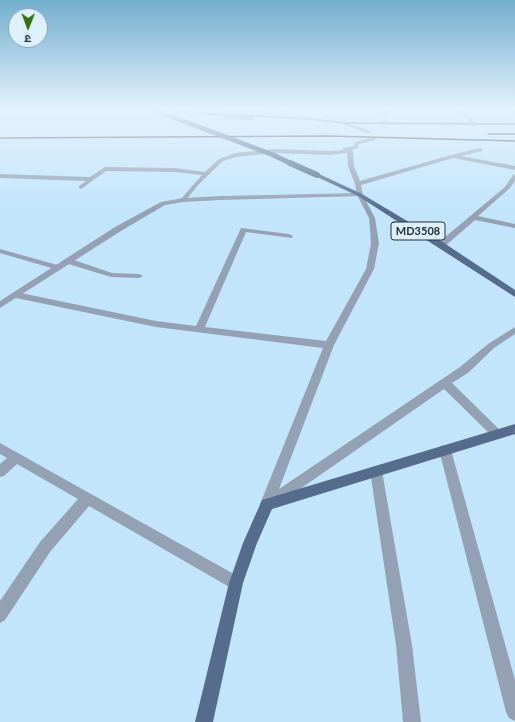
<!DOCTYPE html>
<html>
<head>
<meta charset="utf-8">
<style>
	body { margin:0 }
	#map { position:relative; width:515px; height:722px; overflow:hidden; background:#c3e5fc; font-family:Lato,"Noto Sans Devanagari",sans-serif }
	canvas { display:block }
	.north { position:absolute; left:8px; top:8px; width:40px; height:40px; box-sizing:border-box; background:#dcf0fe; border:1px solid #92a4af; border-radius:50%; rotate:181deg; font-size:11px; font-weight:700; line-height:16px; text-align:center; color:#233139 }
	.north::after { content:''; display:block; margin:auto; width:14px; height:18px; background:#347208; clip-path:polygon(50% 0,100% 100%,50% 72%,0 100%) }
</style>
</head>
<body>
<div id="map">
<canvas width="515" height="722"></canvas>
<div class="north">उ</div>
</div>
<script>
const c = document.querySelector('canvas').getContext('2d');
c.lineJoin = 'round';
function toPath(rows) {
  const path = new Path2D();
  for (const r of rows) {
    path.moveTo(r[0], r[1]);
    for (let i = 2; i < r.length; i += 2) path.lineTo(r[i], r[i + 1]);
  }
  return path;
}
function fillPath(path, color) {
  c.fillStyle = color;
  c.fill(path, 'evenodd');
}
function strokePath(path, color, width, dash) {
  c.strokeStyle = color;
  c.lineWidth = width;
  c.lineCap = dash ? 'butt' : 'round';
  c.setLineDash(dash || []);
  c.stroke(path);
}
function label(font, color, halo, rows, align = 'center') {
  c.font = font + ' Lato,sans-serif';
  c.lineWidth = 4;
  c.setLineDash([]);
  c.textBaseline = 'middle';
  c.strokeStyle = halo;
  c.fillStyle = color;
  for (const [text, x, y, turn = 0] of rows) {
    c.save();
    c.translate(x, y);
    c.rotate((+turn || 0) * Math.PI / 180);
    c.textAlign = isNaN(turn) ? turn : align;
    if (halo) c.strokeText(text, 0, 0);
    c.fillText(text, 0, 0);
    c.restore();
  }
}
const minor = toPath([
	[244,110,248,110,243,117,239,117,244,110],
	[282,110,286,110,281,119,277,119,282,110],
	[384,110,388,110,386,124,384,125,382,124,384,110],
	[459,110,463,110,476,124,476,126,472,126,459,110],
	[512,110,515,110,515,114,513,114,512,110],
	[344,122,371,131,372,132,367,133,342,124,344,122],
	[373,137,376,139,375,140,359,144,358,148,351,150,353,151,354,166,360,181,451,155,480,148,483,150,482,151,461,156,515,166,515,170,453,158,361,185,363,195,375,218,379,243,374,269,334,345,279,489,460,367,488,344,515,327,515,334,494,348,468,373,452,383,501,431,503,434,501,437,497,439,493,437,444,389,277,505,267,510,262,508,260,504,323,348,156,327,16,298,12,295,16,292,156,321,196,326,241,228,289,234,293,236,292,238,246,232,205,327,326,341,366,269,371,243,369,218,357,195,355,184,348,166,347,153,330,155,274,153,236,157,223,161,199,184,185,201,183,202,180,200,181,199,202,175,175,172,106,171,81,189,78,187,86,181,0,178,0,174,90,177,105,167,175,168,205,172,219,159,235,153,274,149,330,151,343,150,343,148,354,146,355,142,373,137],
	[515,174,515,181,509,189,478,216,515,224,515,228,475,220,444,247,438,247,438,243,505,187,513,175,515,174],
	[0,249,61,266,62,268,58,270,0,253,0,249],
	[65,259,71,259,112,273,139,274,143,276,139,278,111,277,65,263,65,259],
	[0,443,241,578,243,583,241,588,236,590,231,588,89,506,50,552,5,620,0,623,0,601,40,542,78,499,17,464,4,476,0,477,0,464,7,458,0,454,0,443],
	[445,445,449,446,451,450,515,680,515,721,509,718,506,712,439,450,441,446,445,445],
	[376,466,380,467,382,471,412,645,421,722,403,722,396,645,370,471,372,467,376,466]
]);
const tertiary = toPath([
	[360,193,363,195,362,196,221,200,183,202,165,205,121,231,0,308,0,301,115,227,161,202,183,198,221,196,360,193]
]);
const primary = toPath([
	[178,110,311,118,344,122,515,123,515,125,344,124,311,120,204,115,178,110],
	[317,173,362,194,444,243,515,290,515,297,358,196,315,176,314,175,317,173],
	[515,424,515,434,272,509,257,543,243,583,213,722,195,722,229,583,243,543,262,500,515,424]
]);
const rail = toPath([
	[488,134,515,134],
	[0,138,330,136,515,141]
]);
const primaryBridgeFar1 = toPath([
	[154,110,271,154,292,164]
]);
const primaryBridge = toPath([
	[290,163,317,175]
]);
const wall = toPath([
	[230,110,243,110,241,112,230,112],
	[248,110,258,110,256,113,248,113],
	[224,116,254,116,254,119,253,120,224,119]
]);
const building = toPath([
	[225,115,254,116,253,118,224,116,225,115]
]);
const shields = [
	[418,231,54]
];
const shieldNames = [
	["MD3508",418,231]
];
fillPath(minor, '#94a1b4');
fillPath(tertiary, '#94a1b4');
fillPath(primary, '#556c8d');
strokePath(rail, '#374851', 1.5);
strokePath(primaryBridgeFar1, '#556c8d', 5);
strokePath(primaryBridge, '#556c8d', 6);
fillPath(wall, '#7094a5');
fillPath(building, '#1c444e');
strokePath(building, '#4e7482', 1);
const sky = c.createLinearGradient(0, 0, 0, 211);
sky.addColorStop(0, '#72aecd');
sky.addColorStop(0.52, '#e4f3fe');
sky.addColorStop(1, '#e4f3fe00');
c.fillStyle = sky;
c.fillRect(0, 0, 515, 211);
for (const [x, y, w] of shields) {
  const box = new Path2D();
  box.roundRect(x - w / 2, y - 9, w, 18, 3);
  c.fillStyle = '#dcf0fe';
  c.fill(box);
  strokePath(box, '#233139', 1);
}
label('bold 11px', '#233139', null, shieldNames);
</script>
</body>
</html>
